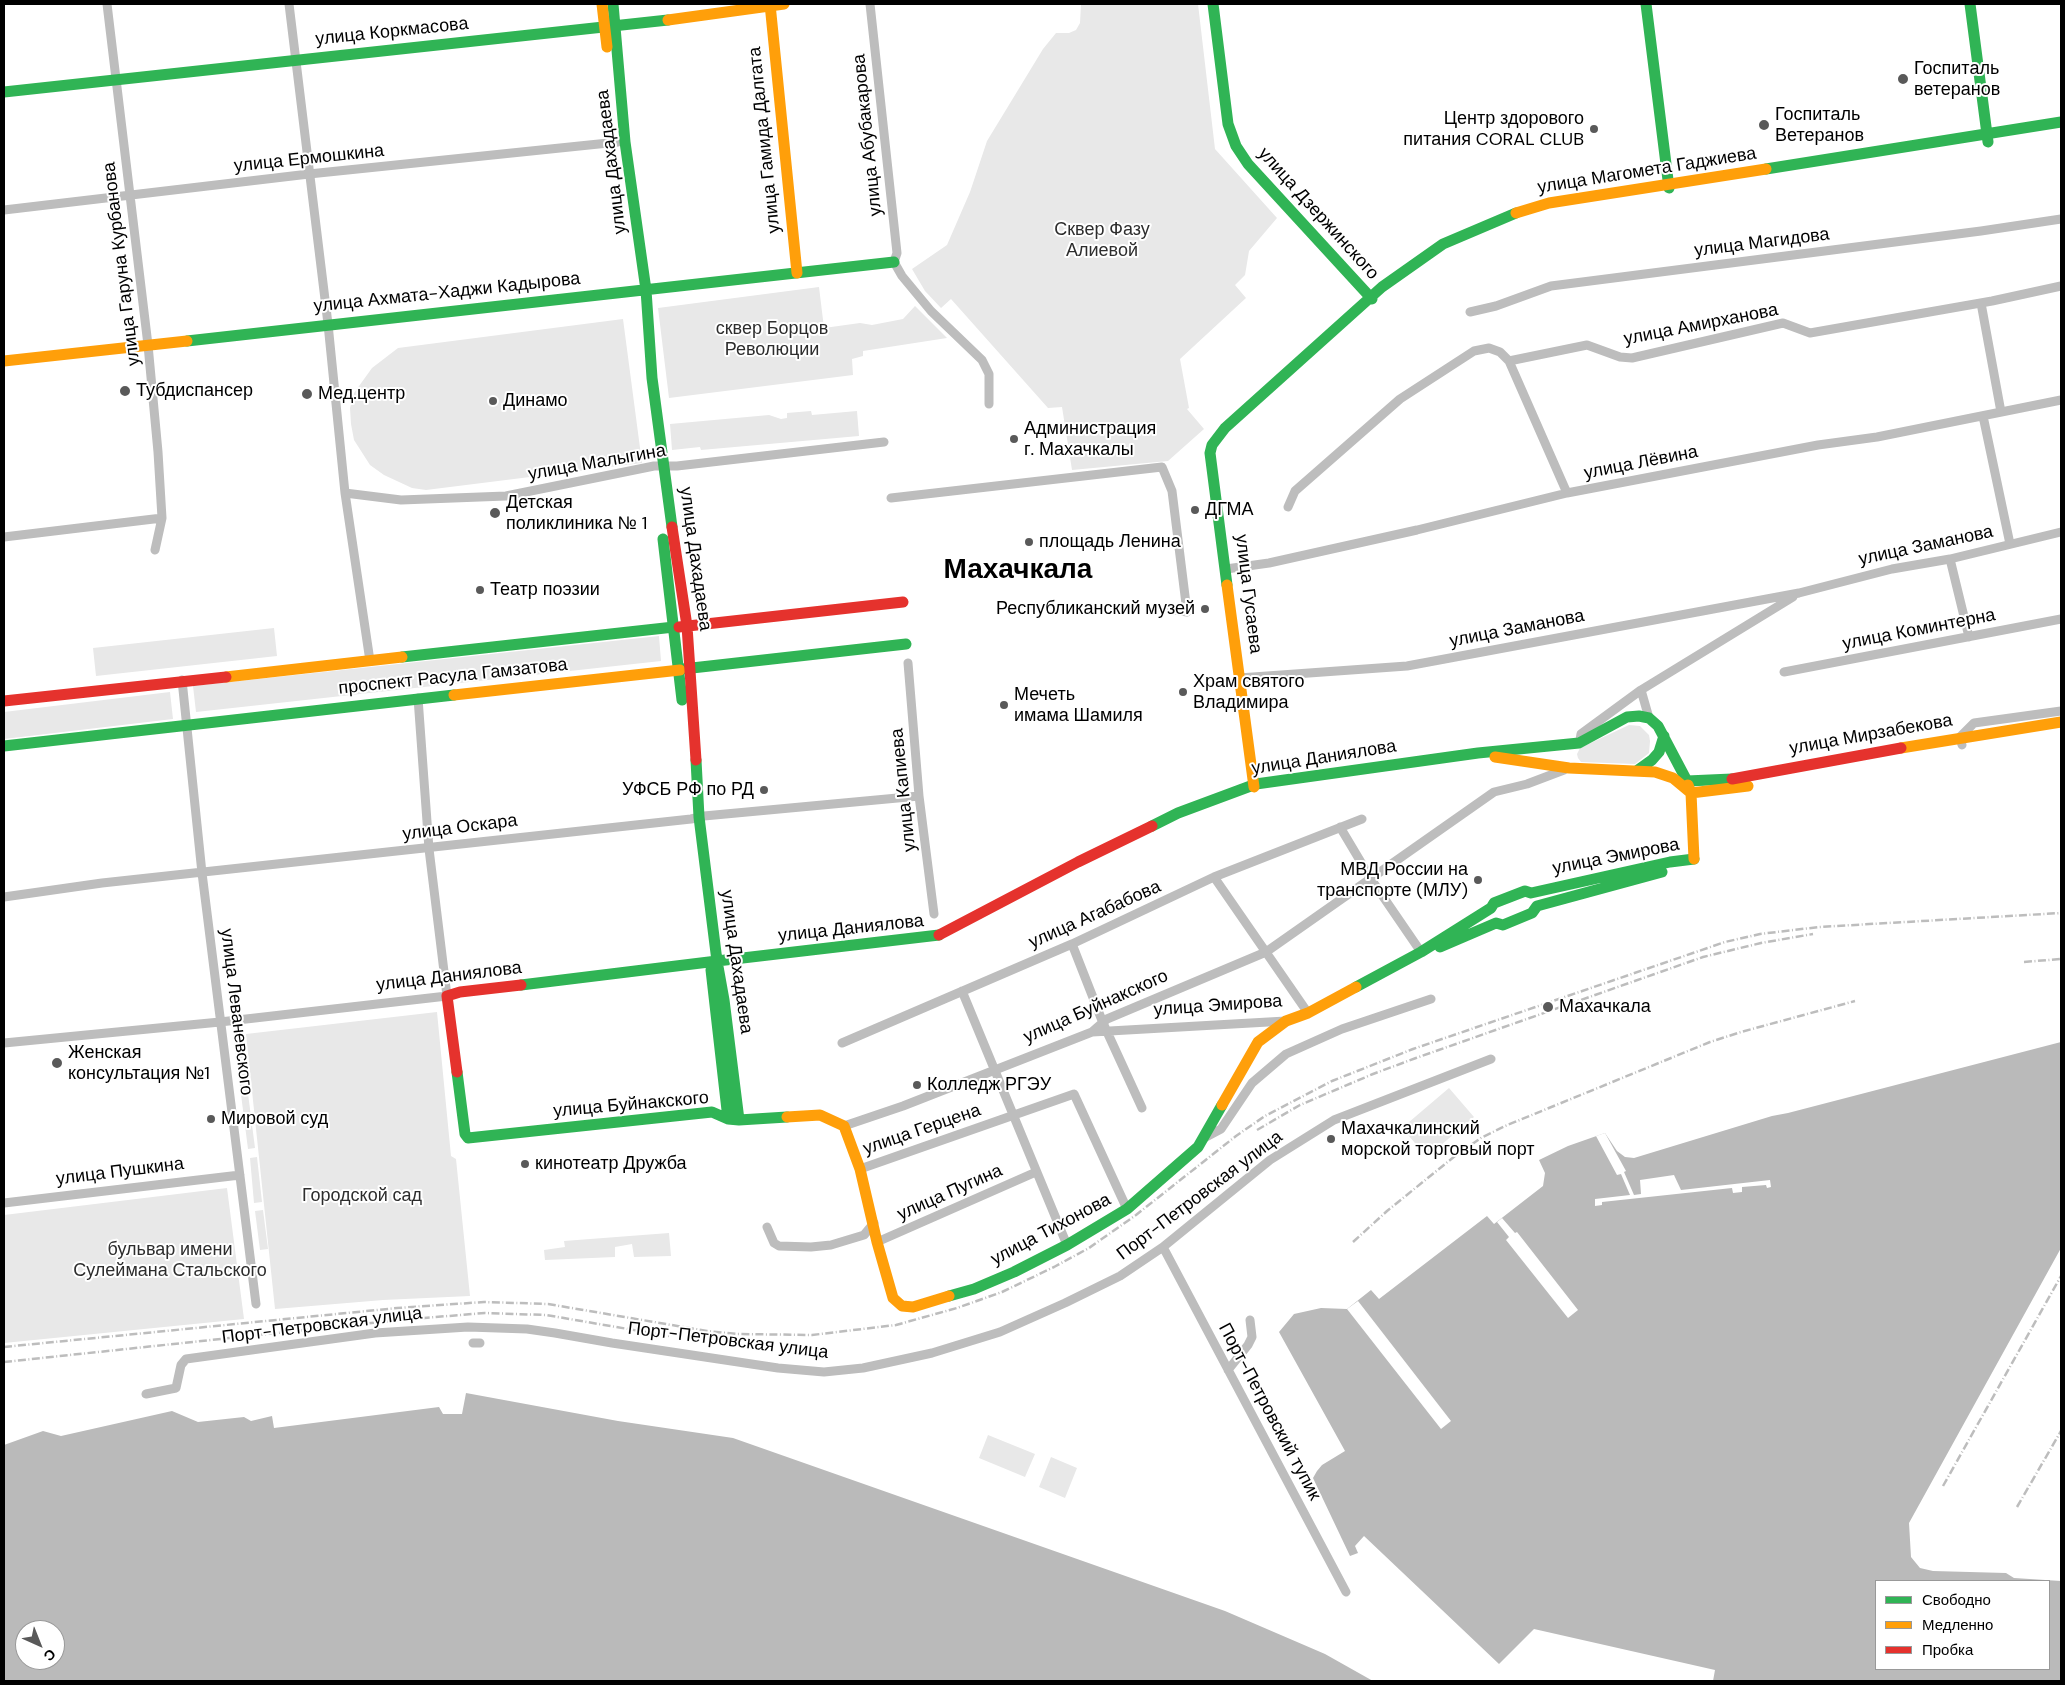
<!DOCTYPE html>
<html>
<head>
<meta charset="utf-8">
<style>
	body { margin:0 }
	#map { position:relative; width:2065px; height:1685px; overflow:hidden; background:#fff; font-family:"DM Sans",sans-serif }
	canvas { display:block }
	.frame { position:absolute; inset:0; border:5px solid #000; pointer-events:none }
	.legend { position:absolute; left:1875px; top:1580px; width:175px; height:90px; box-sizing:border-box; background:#fff; border:1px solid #999; margin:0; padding:6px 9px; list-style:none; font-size:15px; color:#000 }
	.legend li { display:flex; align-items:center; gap:10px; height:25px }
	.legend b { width:25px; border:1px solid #999 }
	.north { position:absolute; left:15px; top:1620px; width:50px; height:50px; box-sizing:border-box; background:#fff; border:1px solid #999; border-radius:50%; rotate:136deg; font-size:14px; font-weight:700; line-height:20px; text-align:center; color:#000 }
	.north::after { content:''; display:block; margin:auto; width:18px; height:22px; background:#595959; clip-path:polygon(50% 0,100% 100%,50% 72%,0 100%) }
</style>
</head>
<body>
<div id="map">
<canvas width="2065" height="1685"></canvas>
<div class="frame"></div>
<ul class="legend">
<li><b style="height:6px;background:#30b455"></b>Свободно</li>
<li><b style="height:6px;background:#ff9f0a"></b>Медленно</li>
<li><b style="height:6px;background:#e5322d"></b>Пробка</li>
</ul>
<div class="north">С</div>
</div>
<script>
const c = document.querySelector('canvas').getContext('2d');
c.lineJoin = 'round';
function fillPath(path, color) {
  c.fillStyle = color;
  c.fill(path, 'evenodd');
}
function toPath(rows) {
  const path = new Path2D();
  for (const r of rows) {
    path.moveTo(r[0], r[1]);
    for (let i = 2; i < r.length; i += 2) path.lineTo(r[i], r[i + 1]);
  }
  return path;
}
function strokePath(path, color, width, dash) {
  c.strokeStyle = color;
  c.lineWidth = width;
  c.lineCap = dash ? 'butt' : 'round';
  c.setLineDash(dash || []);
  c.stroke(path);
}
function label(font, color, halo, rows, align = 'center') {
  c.font = font + ' "DM Sans",sans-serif';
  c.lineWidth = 4;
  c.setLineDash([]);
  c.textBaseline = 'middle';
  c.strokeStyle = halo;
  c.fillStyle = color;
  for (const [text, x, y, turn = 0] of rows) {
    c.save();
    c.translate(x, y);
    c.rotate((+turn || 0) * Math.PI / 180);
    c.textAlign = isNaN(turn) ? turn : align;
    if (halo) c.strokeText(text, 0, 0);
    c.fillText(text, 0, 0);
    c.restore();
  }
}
const green = toPath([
	[1081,4,1198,4,1215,149,1277,218,1249,251,1245,275,1235,285,1246,298,1180,359,1189,408,1187,409,1204,429,1168,461,1072,470,1062,407,1048,408,951,299,941,308,925,291,912,269,947,245,970,192,987,141,1043,49,1056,33,1069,33,1076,30,1080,23],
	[819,287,824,328,860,323,872,325,903,319,915,306,947,338,863,351,863,356,852,359,853,375,669,398,658,308],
	[623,319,642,463,426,490,412,488,384,475,370,465,354,440,351,424,350,408,354,393,372,368,398,348],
	[811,411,812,415,857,411,859,436,701,450,700,447,672,450,670,424,769,415,781,419,787,418,787,413],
	[274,628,277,656,96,676,93,648],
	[659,636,661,661,196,712,193,686],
	[170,692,173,719,4,739,4,712],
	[1629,725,1640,726,1649,735,1650,741,1649,753,1635,764,1581,762,1578,758,1577,754,1580,748],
	[437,1012,451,1156,456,1159,470,1296,383,1300,275,1309,246,1034],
	[241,1039,255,1148,248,1149,234,1040],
	[1449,1088,1474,1117,1427,1157,1402,1128],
	[257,1157,262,1202,254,1203,250,1158],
	[227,1188,244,1319,4,1343,4,1215],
	[263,1210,268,1249,260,1250,255,1211],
	[669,1233,671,1256,634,1257,632,1244,615,1247,615,1257,545,1260,544,1250,565,1247,564,1241],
	[988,1435,1035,1454,1025,1477,979,1458],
	[1051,1457,1077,1468,1065,1498,1039,1487]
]);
const water = toPath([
	[2061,1042,2061,1248,1909,1523,1911,1557,1920,1568,1933,1571,2006,1573,2014,1578,2061,1581,2061,1681,1713,1681,1715,1670,1534,1629,1499,1664,1364,1536,1355,1546,1358,1553,1350,1556,1313,1478,1317,1471,1322,1465,1345,1451,1279,1332,1294,1314,1321,1308,1347,1309,1371,1290,1379,1299,1487,1216,1494,1224,1543,1186,1545,1173,1539,1160,1568,1146,1605,1133,1617,1151,1625,1157,1634,1158,1772,1116,1788,1113],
	[1876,1581,2049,1581,2049,1669,1876,1669],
	[466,1393,618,1421,733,1438,1225,1611,1325,1654,1373,1681,4,1681,4,1445,43,1431,61,1436,172,1411,198,1422,244,1417,251,1421,272,1416,274,1428,439,1407,443,1414,462,1414],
	[25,1630,55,1630,55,1660,25,1660]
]);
const pier = toPath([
	[1605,1133,1626,1171,1624,1172,1634,1195,1641,1194,1640,1180,1674,1175,1681,1190,1770,1180,1771,1187,1767,1188,1766,1185,1742,1187,1742,1192,1733,1193,1732,1188,1602,1202,1602,1205,1595,1206,1595,1199,1630,1195,1621,1174,1617,1175,1596,1136],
	[1502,1218,1515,1233,1517,1232,1578,1310,1568,1318,1506,1240,1509,1237,1497,1222],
	[1358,1301,1451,1421,1441,1429,1347,1309]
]);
const street = toPath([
	[107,4,148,345,158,452,162,518,155,550],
	[289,4,328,324,345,493,370,661],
	[870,4,897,253,894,262,902,276,931,311,982,360,989,374,989,404],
	[4,210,309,174,618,142],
	[1981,303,2001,412],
	[1470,312,1496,306,1551,286,1981,231,2061,219],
	[1509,361,1567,493],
	[1983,416,2010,544],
	[345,493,401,500,506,496,654,466,677,466,884,442],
	[891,498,1162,467,1172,491,1187,612,1169,609],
	[1288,507,1295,491,1400,399,1474,351,1489,348,1500,352,1509,361,1587,345,1620,357,1632,358,1783,323,1810,333,1992,301,2061,286],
	[4,537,162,518],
	[1950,559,1969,637],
	[1226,569,1269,563,1417,530,1567,493,1818,445,1877,437,2061,400],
	[908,663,919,796,934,914],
	[1784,672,2061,619],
	[1239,678,1407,666,1799,593,1892,569,1950,559,2061,532],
	[182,680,202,873,256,1304],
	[1641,690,1649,718],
	[1580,740,1581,734,1641,690,1793,597],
	[1962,745,1960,737,1974,723,2061,711],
	[1340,827,1371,879,1421,952],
	[1214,877,1308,1013],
	[4,897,102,883,691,819,704,816,919,796],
	[1072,944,1103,1023,1142,1108],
	[962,991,1067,1245],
	[1092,1032,1286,1021],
	[4,1043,220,1022,447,996,429,849,418,698],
	[842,1043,1072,944,1214,877,1362,819],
	[844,1126,903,1106,1092,1032,1107,1019,1266,952,1494,792,1527,784,1564,770],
	[1204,1138,1221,1129,1252,1083,1286,1054,1342,1029,1431,999],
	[860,1169,1074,1094,1127,1209],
	[4,1203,240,1175],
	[767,1227,774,1243,779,1246,811,1247,831,1245,864,1235,874,1223],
	[877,1242,1036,1172],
	[1163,1247,1346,1592],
	[473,1343,480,1343],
	[1228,1370,1248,1345,1252,1337,1250,1320],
	[146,1394,176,1388,181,1365,186,1359,375,1333,468,1327,527,1329,555,1333,612,1343,778,1368,824,1372,863,1368,932,1353,1000,1332,1065,1303,1120,1276,1163,1247,1270,1160,1334,1120,1491,1059]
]);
const fast = toPath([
	[613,4,625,142,646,290,652,378,672,527],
	[1213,4,1228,124,1236,146,1248,164,1372,299],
	[1646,4,1669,188],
	[1970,4,1988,142],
	[4,92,668,20],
	[1766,169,2061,122],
	[187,341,894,262],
	[663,539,682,700],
	[1227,585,1210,453,1212,445,1225,428,1382,287,1443,244,1516,213],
	[402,657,674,627],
	[683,669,906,644],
	[4,746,454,695],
	[696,760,699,817,717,961,939,935],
	[1638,770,1652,760,1659,752,1664,736],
	[1152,826,1178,813,1256,784,1478,753,1579,743,1627,717,1639,716,1649,718,1658,726,1687,781,1732,779],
	[1440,947,1496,923,1503,925,1532,913,1537,906,1662,872],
	[711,970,728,1119],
	[521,985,717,961,724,1000,739,1120],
	[1356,987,1421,952,1491,908,1494,903,1525,891,1531,893,1670,862,1694,859],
	[457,1072,465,1134,468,1138,712,1112,728,1119,739,1120,787,1117],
	[949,1296,974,1289,1014,1272,1067,1245,1127,1209,1198,1147,1222,1105]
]);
const slow = toPath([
	[602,4,607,47],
	[770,4,797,273],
	[668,20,784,4],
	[1516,213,1549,203,1766,169],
	[4,361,187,341],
	[1227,585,1254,787],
	[226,677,402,657],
	[454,695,680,670],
	[1901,748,2061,722],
	[1495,757,1569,768,1655,772,1673,778,1691,793,1748,786],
	[1688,785,1691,793,1694,859],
	[1222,1105,1258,1042,1286,1021,1308,1013,1356,987],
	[787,1117,820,1115,844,1126,860,1169,877,1242,893,1298,902,1306,913,1307,949,1296]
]);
const jam = toPath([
	[672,527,687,626,696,760],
	[679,627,903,602],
	[4,701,226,677],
	[1732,779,1901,748],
	[939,935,1078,862,1152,826],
	[457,1072,447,996,460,992,521,985]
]);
const rail = toPath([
	[2024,962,2061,959],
	[1257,1130,1300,1105,1373,1074,1416,1058,1703,957,1761,943,1813,934],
	[1353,1242,1387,1211,1455,1156,1481,1138,1505,1126,1710,1042,1741,1032,1855,1001],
	[4,1347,397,1308,484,1302,548,1304,707,1331,737,1334,812,1335,896,1325,957,1308,1002,1292,1054,1267,1089,1248,1136,1215,1236,1136,1265,1116,1332,1081,1413,1049,1725,942,1760,934,1819,927,2061,913],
	[4,1362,399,1320,485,1313,546,1315,669,1336],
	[1943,1486,2061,1276],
	[2017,1507,2061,1431]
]);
const markers = [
	[1903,79,6,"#595959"],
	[1764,125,6,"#595959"],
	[1594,129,5,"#595959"],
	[125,391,6,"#595959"],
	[307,394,6,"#595959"],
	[493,401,5,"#595959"],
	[1014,439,5,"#595959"],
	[1195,510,5,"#595959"],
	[495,513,6,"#595959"],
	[1029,542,5,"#595959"],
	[480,590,5,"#595959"],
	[1205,609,5,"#595959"],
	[1183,692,5,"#595959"],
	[1004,705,5,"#595959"],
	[764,790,5,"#595959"],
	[1478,880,5,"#595959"],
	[1548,1007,6,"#595959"],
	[57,1063,6,"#595959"],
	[917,1085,5,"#595959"],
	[211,1119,5,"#595959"],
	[1331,1139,5,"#595959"],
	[525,1164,5,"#595959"]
];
const streetNames = [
	["улица Коркмасова",392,32,-6],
	["улица Абубакарова",868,135,-96],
	["улица Гамида Далгата",765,140,-96],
	["улица Ермошкина",309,159,-6],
	["улица Дахадаева",612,162,-97],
	["улица Магомета Гаджиева",1647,171,-9],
	["улица Дзержинского",1318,214,48],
	["улица Магидова",1762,243,-7],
	["улица Гаруна Курбанова",122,264,-97],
	["улица Ахмата-Хаджи Кадырова",447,293,-6],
	["улица Амирханова",1701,325,-11],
	["улица Малыгина",597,463,-10],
	["улица Лёвина",1641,463,-11],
	["улица Заманова",1926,546,-12],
	["улица Дахадаева",695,559,82],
	["улица Гусаева",1248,594,83],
	["улица Заманова",1517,629,-11],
	["улица Коминтерна",1919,630,-11],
	["проспект Расула Гамзатова",453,677,-6],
	["улица Мирзабекова",1871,735,-10],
	["улица Даниялова",1324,758,-9],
	["улица Капиева",904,790,-96],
	["улица Оскара",460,828,-7],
	["улица Эмирова",1616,857,-11],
	["улица Агабабова",1095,915,-24],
	["улица Даниялова",851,929,-6],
	["улица Дахадаева",736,962,82],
	["улица Даниялова",449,977,-7],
	["улица Эмирова",1218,1006,-4],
	["улица Буйнакского",1096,1007,-24],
	["улица Леваневского",236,1012,83],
	["улица Буйнакского",631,1105,-5],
	["улица Герцена",922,1130,-19],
	["улица Пушкина",120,1172,-7],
	["улица Пугина",950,1193,-24],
	["Порт-Петровская улица",1200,1196,-37],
	["улица Тихонова",1051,1230,-28],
	["Порт-Петровская улица",322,1326,-7],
	["Порт-Петровская улица",728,1341,7],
	["Порт-Петровский тупик",1269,1412,62]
];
const poiNames = [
	["Госпиталь",1914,69],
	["ветеранов",1914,90],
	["Госпиталь",1775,115],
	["Ветеранов",1775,136],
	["Центр здорового",1584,119,"right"],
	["питания CORAL CLUB",1584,140,"right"],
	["Тубдиспансер",136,391],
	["Мед.центр",318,394],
	["Динамо",503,401],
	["Администрация",1024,429],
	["г. Махачкалы",1024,450],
	["Детская",506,503],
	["поликлиника № 1",506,524],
	["ДГМА",1205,510],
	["площадь Ленина",1039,542],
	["Театр поэзии",490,590],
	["Республиканский музей",1195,609,"right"],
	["Храм святого",1193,682],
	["Владимира",1193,703],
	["Мечеть",1014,695],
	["имама Шамиля",1014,716],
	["УФСБ РФ по РД",754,790,"right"],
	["МВД России на",1468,870,"right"],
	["транспорте (МЛУ)",1468,891,"right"],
	["Махачкала",1559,1007],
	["Женская",68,1053],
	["консультация №1",68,1074],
	["Колледж РГЭУ",927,1085],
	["Мировой суд",221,1119],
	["Махачкалинский",1341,1129],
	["морской торговый порт",1341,1150],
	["кинотеатр Дружба",535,1164]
];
const parkNames = [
	["Сквер Фазу",1102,230],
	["Алиевой",1102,251],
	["сквер Борцов",772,329],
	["Революции",772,350],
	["Городской сад",362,1196],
	["бульвар имени",170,1250],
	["Сулеймана Стальского",170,1271]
];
const townNames = [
	["Махачкала",1018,571]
];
fillPath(green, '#e8e8e8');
fillPath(water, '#bababa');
fillPath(pier, '#fff');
strokePath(street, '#bdbdbd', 9);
strokePath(fast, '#30b455', 11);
strokePath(slow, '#ff9f0a', 11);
strokePath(jam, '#e5322d', 11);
strokePath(rail, '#bdbdbd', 2.5, [8, 2.5, 1, 2.5]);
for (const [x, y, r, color] of markers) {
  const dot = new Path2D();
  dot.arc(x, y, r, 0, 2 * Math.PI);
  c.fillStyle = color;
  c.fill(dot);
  strokePath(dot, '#fff', 2);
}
label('18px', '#000', '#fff', streetNames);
label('18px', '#000', '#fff', poiNames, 'left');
label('18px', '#2d2d2d', '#fff', parkNames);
label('bold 28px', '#000', '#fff', townNames);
</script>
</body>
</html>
